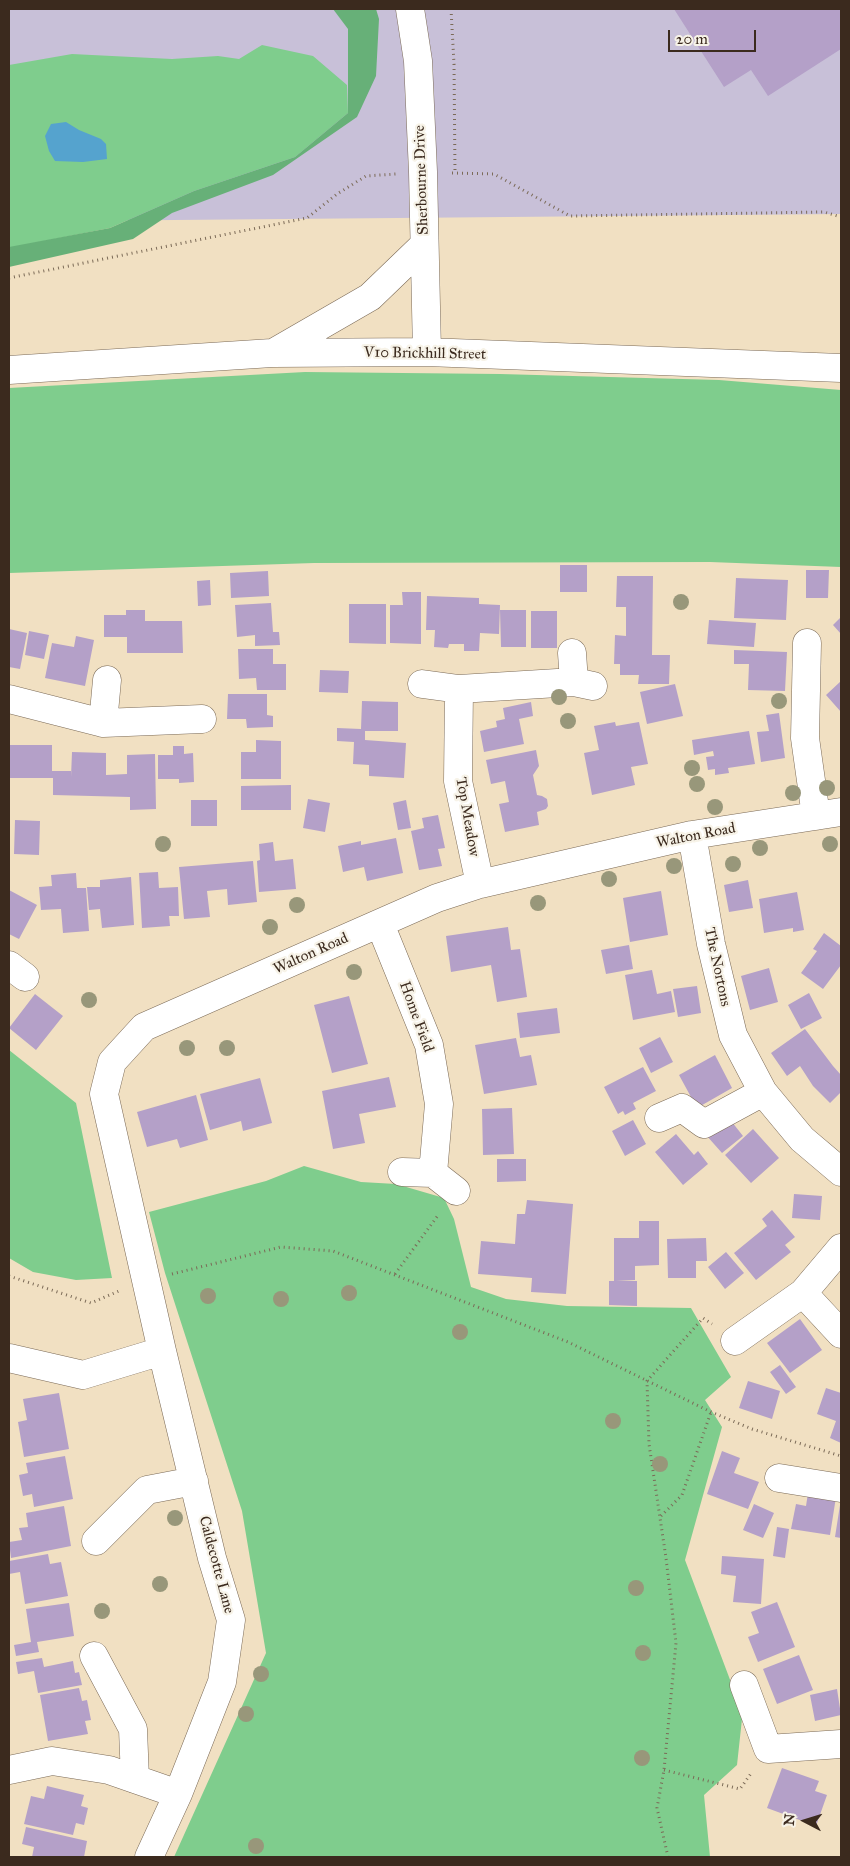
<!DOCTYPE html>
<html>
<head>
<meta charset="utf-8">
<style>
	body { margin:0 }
	#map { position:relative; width:850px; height:1866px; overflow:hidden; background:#f1e0c2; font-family:"IM FELL Great Primer",serif }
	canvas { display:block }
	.frame { position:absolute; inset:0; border:10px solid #3b2a1e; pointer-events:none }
	.north { position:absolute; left:780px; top:1796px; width:50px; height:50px; -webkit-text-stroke:4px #f7f3e8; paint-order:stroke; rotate:275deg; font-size:14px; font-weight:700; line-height:20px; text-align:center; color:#3b2a1e }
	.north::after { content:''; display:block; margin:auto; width:18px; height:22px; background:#3b2a1e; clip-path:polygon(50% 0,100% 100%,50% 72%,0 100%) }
	.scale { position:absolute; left:668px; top:30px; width:88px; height:22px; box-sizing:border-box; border:2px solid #3b2a1e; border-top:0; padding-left:6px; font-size:15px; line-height:18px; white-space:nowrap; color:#3b2a1e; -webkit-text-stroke:4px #f7f3e8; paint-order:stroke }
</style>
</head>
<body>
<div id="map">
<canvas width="850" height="1866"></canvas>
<div class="frame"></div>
<div class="north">N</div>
<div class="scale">20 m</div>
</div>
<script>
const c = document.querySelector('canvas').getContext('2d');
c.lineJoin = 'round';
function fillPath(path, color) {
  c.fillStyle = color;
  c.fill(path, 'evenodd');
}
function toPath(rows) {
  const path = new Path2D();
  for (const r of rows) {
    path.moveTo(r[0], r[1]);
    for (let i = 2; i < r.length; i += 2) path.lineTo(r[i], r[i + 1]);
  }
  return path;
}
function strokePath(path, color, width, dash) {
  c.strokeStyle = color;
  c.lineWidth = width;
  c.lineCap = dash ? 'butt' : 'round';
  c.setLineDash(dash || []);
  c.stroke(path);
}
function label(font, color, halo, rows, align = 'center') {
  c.font = font + ' "IM FELL Great Primer",serif';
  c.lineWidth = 4.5;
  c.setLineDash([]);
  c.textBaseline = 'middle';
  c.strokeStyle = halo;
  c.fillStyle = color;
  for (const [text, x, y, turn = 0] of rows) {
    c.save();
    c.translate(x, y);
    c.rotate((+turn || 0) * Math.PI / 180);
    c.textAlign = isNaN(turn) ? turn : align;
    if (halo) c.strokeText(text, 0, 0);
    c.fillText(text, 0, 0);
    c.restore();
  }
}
const industrial = toPath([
	[9,9,841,9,841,214,63,221,9,232]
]);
const green = toPath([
	[262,45,313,56,347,85,348,113,295,157,194,191,110,228,9,248,9,65,72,54,172,59,218,56,239,59],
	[305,372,500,374,719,380,841,390,841,567,710,562,314,563,9,573,9,388],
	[9,1050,76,1103,112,1278,76,1280,33,1272,9,1258],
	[304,1166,361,1182,396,1184,444,1198,454,1219,471,1287,506,1299,567,1306,691,1308,731,1377,705,1400,722,1427,685,1560,738,1701,742,1719,737,1765,704,1795,710,1857,174,1857,266,1653,242,1511,165,1273,149,1212,266,1181]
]);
const forest = toPath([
	[333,9,376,9,379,19,376,76,357,117,273,175,172,213,133,239,9,267,9,247,110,228,194,191,295,157,348,113,348,29]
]);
const water = toPath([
	[66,122,79,130,101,139,106,144,107,159,83,162,55,161,49,151,45,136,51,124]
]);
const building = toPath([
	[674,9,841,9,841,49,768,96,751,70,724,87],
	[560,565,587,565,587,592,560,592],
	[806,570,829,570,828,598,806,598],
	[268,571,269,596,231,598,230,573],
	[617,576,653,576,652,655,670,655,669,684,638,684,639,675,620,675,620,664,614,664,615,635,626,636,626,607,616,607],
	[736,578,788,580,786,620,734,618],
	[210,580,211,605,198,606,197,581],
	[402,592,421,592,421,644,390,643,390,605,403,605],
	[427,596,479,598,479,604,500,605,499,634,480,633,479,651,464,651,464,644,449,644,448,648,434,647,435,630,426,630],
	[271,603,273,632,279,632,280,645,255,646,255,635,237,637,235,605],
	[349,604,386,604,386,644,349,643],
	[126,610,145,610,145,621,182,621,183,653,127,653,127,637,104,637,104,615,126,615],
	[500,610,526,610,526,647,501,647],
	[531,611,557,611,557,648,531,648],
	[841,617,841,634,833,625],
	[709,620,756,623,754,647,707,644],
	[9,629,27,633,20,669,9,667],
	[29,631,49,635,44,659,25,655],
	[76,636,94,640,85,686,45,678,52,643,74,647],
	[238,649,273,649,273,664,286,664,286,690,257,690,256,678,239,679],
	[734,650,787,652,785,691,748,690,749,664,734,664],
	[320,670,349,671,348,693,319,692],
	[841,681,841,712,826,695],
	[675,684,683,716,647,724,640,692],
	[228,694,267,694,267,715,273,716,273,727,247,728,246,719,227,719],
	[362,701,398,702,398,731,365,731,365,740,406,743,404,778,369,776,369,765,353,764,354,742,337,741,337,728,361,729],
	[531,702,533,716,519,719,524,744,484,752,480,731,497,727,496,721,505,719,503,708],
	[779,713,785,758,761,762,757,732,769,731,766,715],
	[615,722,616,726,639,722,648,764,631,767,635,785,592,795,584,753,599,750,594,726],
	[749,731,755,764,728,768,729,773,715,775,715,769,708,770,706,757,714,756,713,751,694,755,692,740],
	[256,740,281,741,281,779,241,779,241,752,256,752],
	[9,745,52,745,52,771,71,771,71,777,72,752,106,753,106,775,127,774,127,755,155,754,156,809,130,810,130,797,53,795,53,778,9,778],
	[173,746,184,746,184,754,193,753,194,782,179,783,179,779,158,779,158,755,173,755],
	[536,750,539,766,533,775,537,795,542,796,547,799,548,806,546,809,537,812,539,825,505,832,499,804,509,802,505,781,491,784,486,760],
	[291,785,291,810,241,810,241,786],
	[308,799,330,803,325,832,303,828],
	[191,800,217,800,217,826,191,826],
	[406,800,411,828,398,830,393,803],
	[438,815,445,848,438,849,442,866,419,870,411,831,424,828,422,818],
	[15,820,40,821,39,855,14,854],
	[396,838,403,873,367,881,364,867,343,872,338,846,361,841,361,845],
	[273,842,275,861,293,859,296,889,259,892,257,861,260,860,259,844],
	[253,861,257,902,228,905,227,889,207,891,210,917,184,919,179,867],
	[158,872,159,888,178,887,179,916,169,916,170,926,142,928,139,873],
	[76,873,77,888,86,888,89,931,63,933,61,909,41,910,39,887,52,886,51,875],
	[131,877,134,925,102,928,100,909,89,910,87,887,100,887,100,880],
	[748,880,753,908,729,912,724,885],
	[9,890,37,905,19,939,9,934],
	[661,891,668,935,630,942,623,898],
	[797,892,804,930,793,932,793,928,764,933,759,899],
	[508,927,511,950,520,949,527,997,497,1002,491,965,451,972,446,936],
	[824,933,841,946,841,965,823,989,801,973,817,951,813,949],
	[629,945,633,969,606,974,601,950],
	[769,968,778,1002,750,1010,741,976],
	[652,970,657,994,671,991,675,1012,633,1020,625,975],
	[697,986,701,1013,678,1017,673,989],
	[809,993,822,1018,801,1029,788,1005],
	[35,994,63,1016,36,1050,9,1028],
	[349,996,368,1064,332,1073,314,1005],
	[557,1008,560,1033,520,1038,517,1013],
	[805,1029,833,1066,841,1075,841,1092,830,1103,813,1086,800,1066,787,1076,771,1053],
	[660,1037,673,1062,651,1073,639,1048],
	[516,1038,520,1057,531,1055,537,1085,484,1094,475,1045],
	[715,1055,732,1088,697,1108,679,1075],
	[643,1067,656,1091,633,1103,636,1109,625,1115,623,1111,618,1114,604,1087],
	[389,1077,396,1107,359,1114,365,1143,333,1149,322,1091],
	[260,1078,272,1123,243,1131,241,1121,210,1130,200,1094],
	[196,1095,208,1140,180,1148,177,1139,147,1147,137,1112],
	[512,1108,514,1154,483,1155,482,1109],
	[728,1117,743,1136,722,1153,706,1135],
	[633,1120,646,1144,625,1156,612,1131],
	[753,1129,779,1158,751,1183,725,1155],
	[676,1134,694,1155,698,1151,708,1164,683,1185,655,1152],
	[497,1159,526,1159,526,1181,497,1182],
	[794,1194,822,1196,820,1220,792,1218],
	[527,1200,573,1204,566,1294,531,1292,532,1278,478,1274,481,1241,515,1244,517,1214,525,1214],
	[772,1210,795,1237,785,1245,791,1252,756,1280,734,1253,767,1226,762,1219],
	[639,1221,659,1221,659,1265,635,1266,635,1280,616,1281,637,1281,637,1306,609,1305,609,1281,614,1281,614,1238,639,1238],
	[706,1238,707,1261,696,1261,696,1278,668,1278,667,1239],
	[726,1252,744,1273,725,1289,708,1267],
	[800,1319,822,1350,790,1373,767,1343],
	[780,1365,796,1387,786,1394,770,1372],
	[748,1381,780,1391,772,1419,739,1408],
	[826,1388,841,1393,841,1443,830,1438,836,1421,817,1414],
	[59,1393,69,1449,24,1457,18,1422,27,1420,23,1399],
	[722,1451,740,1458,734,1473,759,1482,748,1509,707,1494],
	[65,1456,73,1499,34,1507,32,1494,23,1496,19,1475,28,1473,26,1463],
	[808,1493,836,1497,830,1535,791,1529,796,1504,806,1506],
	[754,1504,774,1513,763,1538,743,1530],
	[840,1505,841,1505,841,1538,835,1537],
	[64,1506,71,1546,11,1558,9,1542,22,1540,19,1528,28,1527,26,1513],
	[777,1527,789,1529,785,1558,773,1556],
	[48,1554,50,1564,61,1562,68,1596,25,1604,20,1572,9,1574,9,1561],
	[722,1556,764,1559,761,1604,733,1602,736,1576,721,1574],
	[777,1602,795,1647,758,1662,748,1637,759,1633,751,1612],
	[69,1603,74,1636,37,1642,39,1652,16,1656,14,1645,31,1642,26,1609],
	[799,1655,813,1690,777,1704,763,1669],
	[42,1658,44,1667,73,1661,75,1673,79,1672,82,1685,38,1693,34,1671,18,1674,16,1662],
	[79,1688,82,1701,87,1700,91,1720,85,1721,88,1734,48,1741,40,1695],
	[837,1689,841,1715,815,1721,810,1695],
	[782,1768,819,1781,815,1791,827,1795,816,1826,767,1808],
	[47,1786,84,1795,81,1806,88,1808,84,1825,76,1823,73,1835,24,1824,31,1796,44,1799],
	[26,1827,87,1841,84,1857,32,1857,34,1847,22,1844]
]);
const path = toPath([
	[451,9,454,64,455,173],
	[452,173,494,174,570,216,824,212,841,217],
	[9,278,307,218,337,194,366,176,396,174],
	[172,1274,281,1247,333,1251,568,1342,711,1412,752,1429,841,1456],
	[395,1274,439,1214],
	[9,1276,91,1303,119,1291],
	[661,1516,682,1495,711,1412],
	[664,1770,740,1789,752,1772],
	[668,1857,657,1808,664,1770,676,1643,666,1558,649,1444,647,1381,703,1318,712,1324]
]);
const minor = toPath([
	[410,9,418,61,423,172,427,352],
	[273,353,370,297,424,245],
	[9,370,272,353,427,352,841,368],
	[807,643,805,738,816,816],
	[572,653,574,682,593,686],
	[422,684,459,689,574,682],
	[459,689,458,781,480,884],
	[9,699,103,723,202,719],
	[103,723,107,680],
	[692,835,711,944,733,1035,763,1092,802,1139,841,1172],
	[380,924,429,1045,439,1104,433,1173],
	[9,965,25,977],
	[659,1118,682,1108,704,1124,763,1092],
	[402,1172,433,1173,456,1191],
	[803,1293,841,1334],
	[735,1341,803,1293,841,1248],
	[9,1358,83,1375,162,1351],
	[779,1478,841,1488],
	[96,1541,147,1490,194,1481],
	[94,1656,133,1729,135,1779],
	[744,1685,768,1749,841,1744],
	[9,1770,52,1761,109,1770,178,1794],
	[149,1857,178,1794,222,1682,231,1620,212,1558,162,1351,104,1094,112,1062,144,1027,437,898,480,884,692,835,841,812]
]);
const trees = [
	[681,602],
	[559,697],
	[779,701],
	[568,721],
	[692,768],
	[697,784],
	[827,788],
	[793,793],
	[715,807],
	[163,844],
	[830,844],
	[760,848],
	[733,864],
	[674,866],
	[609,879],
	[538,903],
	[297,905],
	[270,927],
	[354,972],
	[89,1000],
	[187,1048],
	[227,1048],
	[349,1293],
	[208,1296],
	[281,1299],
	[460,1332],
	[613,1421],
	[660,1464],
	[175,1518],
	[160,1584],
	[636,1588],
	[102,1611],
	[643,1653],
	[261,1674],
	[246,1714],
	[642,1758],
	[256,1846]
];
const streetNames = [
	["Sherbourne Drive",422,180,-92],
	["V10 Brickhill Street",425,354,1],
	["Top Meadow",467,817,80],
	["Walton Road",696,836,-11],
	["Walton Road",311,954,-24],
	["The Nortons",717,967,78],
	["Home Field",416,1017,70],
	["Caldecotte Lane",216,1565,75]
];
fillPath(industrial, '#c8c0d8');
fillPath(green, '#7fcd8d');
fillPath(forest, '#67b078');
fillPath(water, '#55a3ce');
fillPath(building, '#b4a0c8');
strokePath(minor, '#7b6a57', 29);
strokePath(path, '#7b6a57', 3, [1, 4]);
strokePath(minor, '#fff', 28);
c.fillStyle = '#98977a';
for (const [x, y] of trees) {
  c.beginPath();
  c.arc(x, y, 8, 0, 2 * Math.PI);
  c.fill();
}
label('15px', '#3b2a1e', '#f7f3e8', streetNames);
</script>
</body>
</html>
